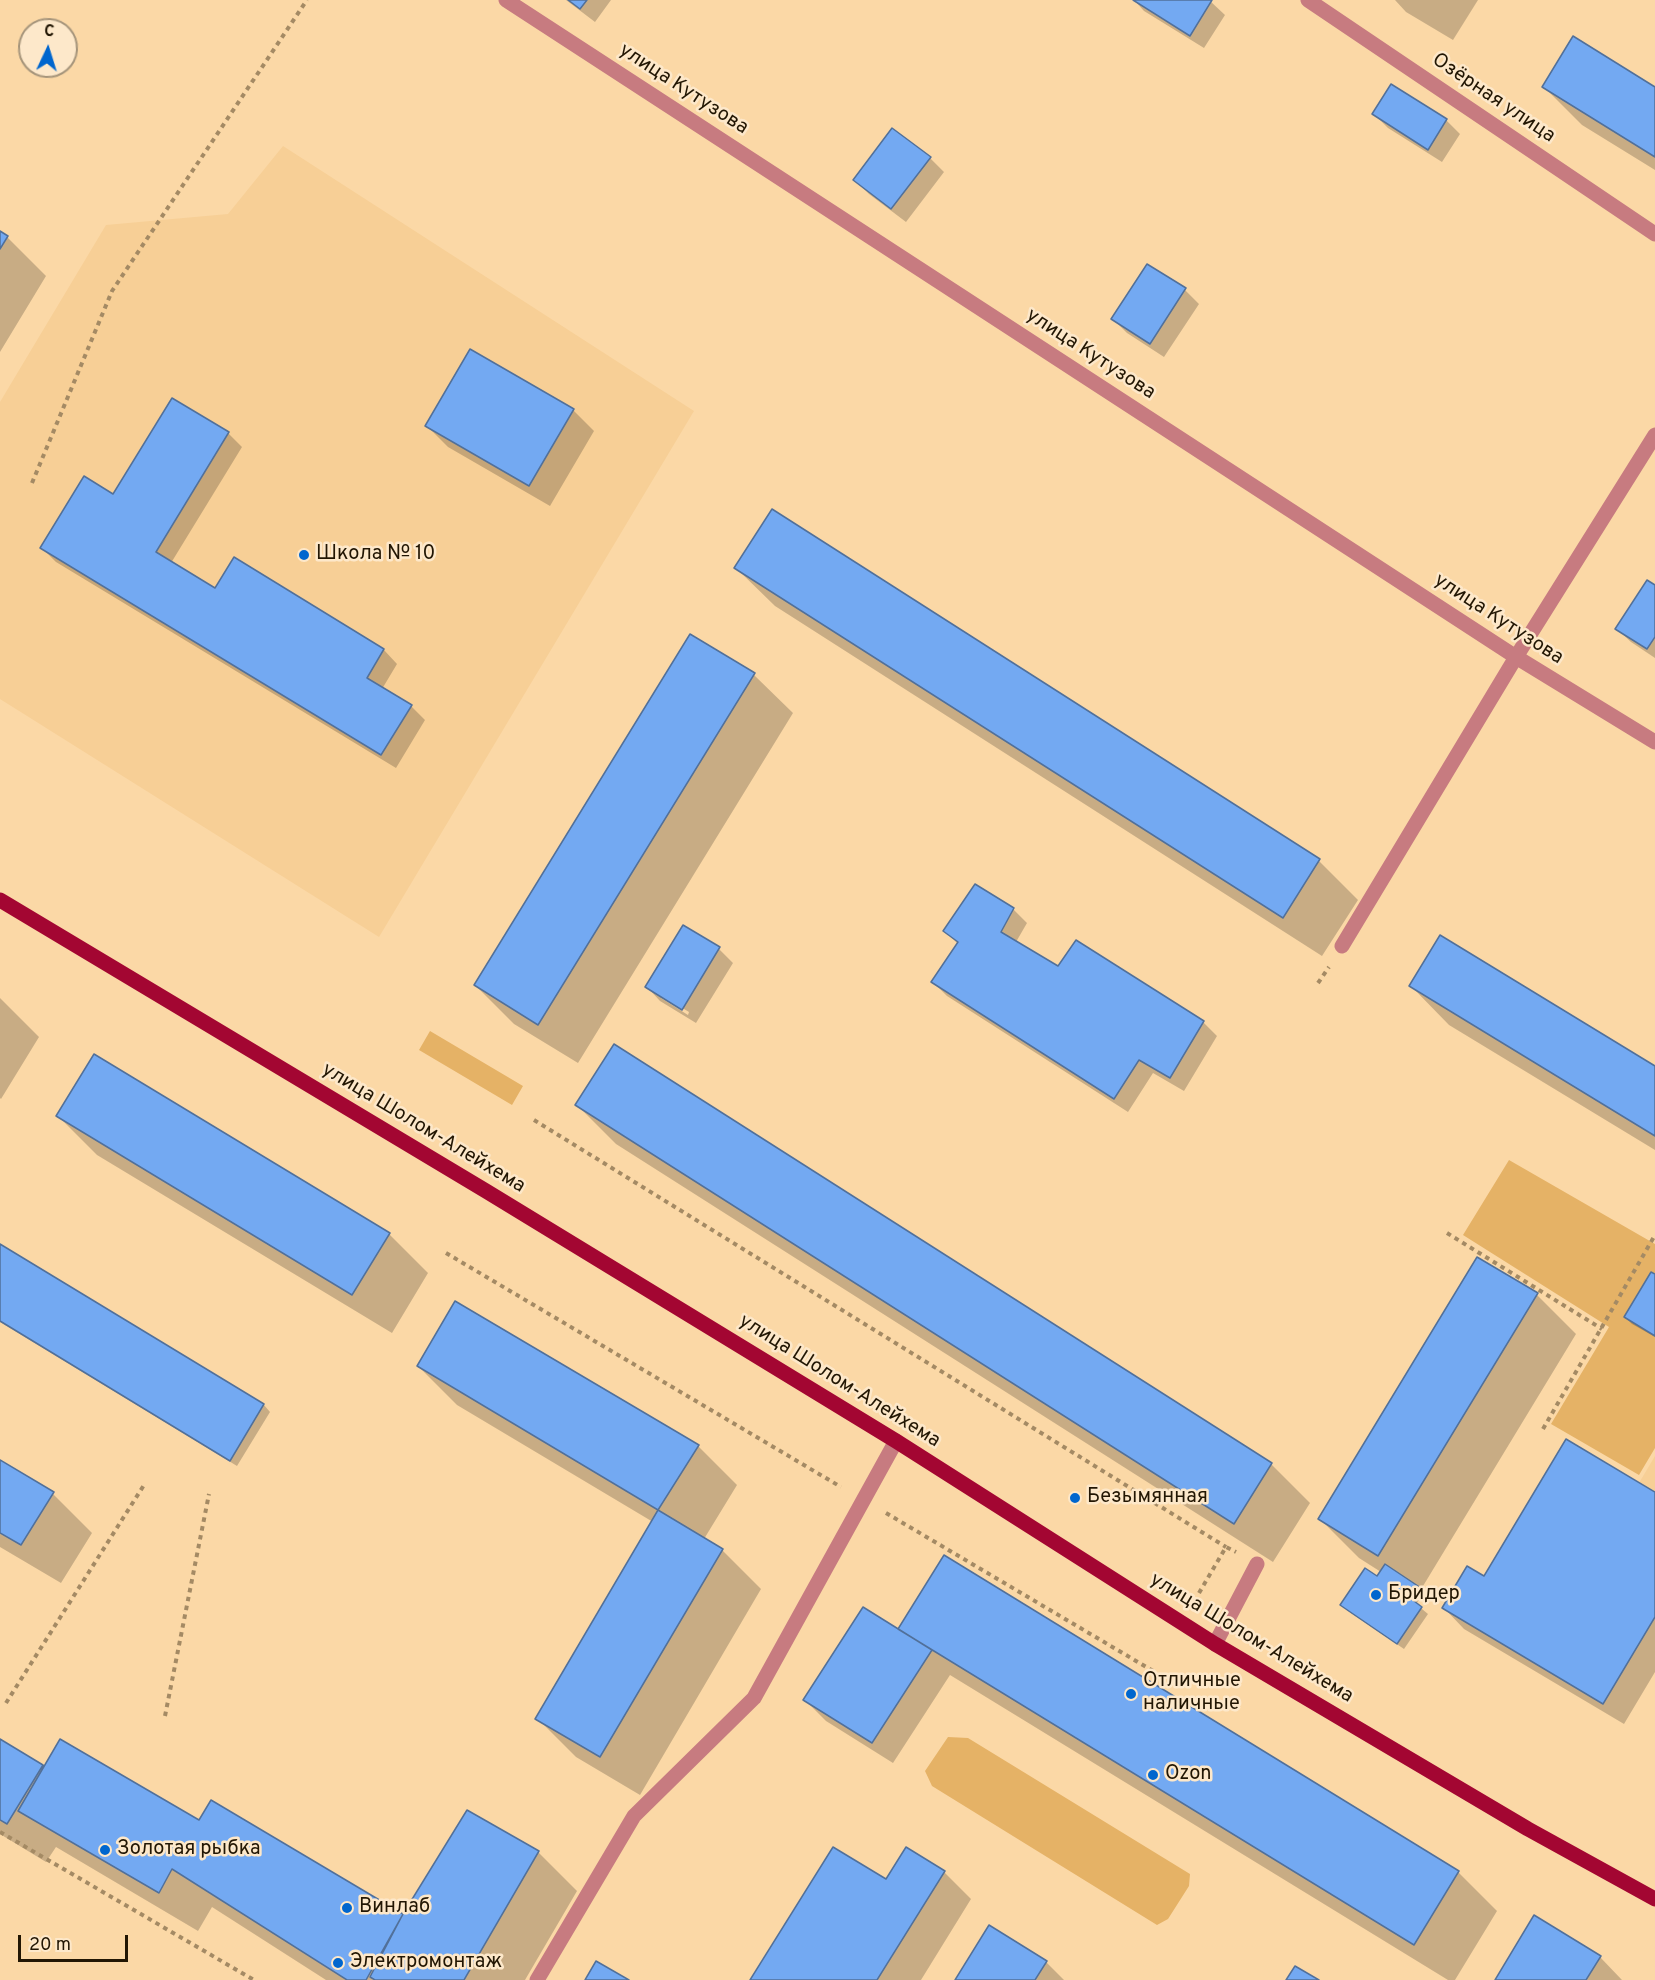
<!DOCTYPE html>
<html>
<head>
<meta charset="utf-8">
<style>
	body { margin:0 }
	#map { position:relative; width:1655px; height:1980px; overflow:hidden; background:#fbd8a6; font-family:Overpass,sans-serif }
	canvas { display:block }
	.north { position:absolute; left:18px; top:18px; width:60px; height:60px; box-sizing:border-box; background:#fde8ca; border:2px solid #a5947a; border-radius:50%; rotate:4deg; font-size:16px; font-weight:700; line-height:24px; text-align:center; color:#221603 }
	.north::after { content:''; display:block; margin:auto; width:21px; height:27px; background:#0066ce; clip-path:polygon(50% 0,100% 100%,50% 72%,0 100%) }
	.scale { position:absolute; left:18px; top:1935px; width:110px; height:27px; box-sizing:border-box; border:3px solid #221603; border-top:0; padding-left:8px; font-size:18px; line-height:21px; white-space:nowrap; color:#221603; -webkit-text-stroke:4px #fde8ca; paint-order:stroke }
</style>
</head>
<body>
<div id="map">
<canvas width="1655" height="1980"></canvas>
<div class="north">С</div>
<div class="scale">20 m</div>
</div>
<script>
const c = document.querySelector('canvas').getContext('2d');
c.lineJoin = 'round';
function fillPath(path, color) {
  c.fillStyle = color;
  c.fill(path, 'evenodd');
}
function toPath(rows) {
  const path = new Path2D();
  for (const r of rows) {
    path.moveTo(r[0], r[1]);
    for (let i = 2; i < r.length; i += 2) path.lineTo(r[i], r[i + 1]);
  }
  return path;
}
function strokePath(path, color, width, dash) {
  c.strokeStyle = color;
  c.lineWidth = width;
  c.lineCap = dash ? 'butt' : 'round';
  c.setLineDash(dash || []);
  c.stroke(path);
}
function label(font, color, halo, rows, align = 'center') {
  c.font = font + ' Overpass,sans-serif';
  c.lineWidth = 5;
  c.setLineDash([]);
  c.textBaseline = 'middle';
  c.strokeStyle = halo;
  c.fillStyle = color;
  for (const [text, x, y, turn = 0] of rows) {
    c.save();
    c.translate(x, y);
    c.rotate((+turn || 0) * Math.PI / 180);
    c.textAlign = isNaN(turn) ? turn : align;
    if (halo) c.strokeText(text, 0, 0);
    c.fillText(text, 0, 0);
    c.restore();
  }
}
const built = toPath([
	[283,146,694,411,379,937,0,699,0,402,106,225,228,214],
	[1655,1456,1655,1492,1639,1483]
]);
const green = toPath([
	[430,1031,523,1086,512,1105,419,1050],
	[1509,1160,1655,1244,1655,1448,1639,1475,1551,1424,1609,1327,1463,1235],
	[948,1737,968,1738,1190,1874,1189,1886,1168,1919,1157,1925,932,1786,925,1771]
]);
const shadow = toPath([
	[566,0,611,0,595,22],
	[1134,0,1209,0,1225,15,1204,48,1144,11],
	[1395,0,1478,0,1453,40,1406,12],
	[1543,86,1655,89,1655,170,1582,125],
	[1374,114,1446,120,1460,134,1442,162,1388,128],
	[930,158,944,172,906,222,869,194,855,180],
	[0,232,7,237,46,276,0,352],
	[1185,290,1199,304,1164,357,1127,333,1113,319],
	[573,410,594,431,550,506,448,447,427,426],
	[228,433,242,447,171,563,216,590,234,559,384,650,397,664,382,689,411,706,425,720,396,768,56,562,42,548,114,496],
	[773,511,1319,861,1358,900,1322,956,775,606,736,568],
	[1655,587,1655,658,1631,642,1617,629],
	[754,675,793,713,578,1063,514,1024,475,985],
	[975,886,1013,909,1027,923,1016,942,1059,968,1203,1022,1217,1036,1184,1091,1153,1073,1128,1112,947,996,933,982,958,944,945,931],
	[684,927,719,949,733,963,696,1023,660,1001,647,987],
	[661,995,689,1012,688,1015,661,998],
	[1411,986,1655,1068,1655,1150,1449,1025],
	[0,998,39,1037,1,1099,0,1098],
	[614,1046,1271,1464,1310,1503,1273,1562,616,1144,577,1105],
	[58,1116,389,1234,428,1273,392,1333,97,1155],
	[0,1246,264,1405,270,1412,237,1466,0,1322],
	[1478,1259,1537,1295,1576,1334,1420,1591,1423,1594,1416,1604,1428,1614,1404,1649,1348,1611,1342,1605,1377,1578,1381,1572,1359,1558,1320,1519],
	[1655,1276,1655,1337,1632,1324,1625,1317],
	[456,1303,698,1446,737,1485,704,1539,722,1550,761,1589,640,1795,576,1757,537,1718,653,1522,457,1405,418,1366],
	[0,1462,53,1494,92,1533,61,1583,0,1547],
	[1655,1494,1655,1672,1624,1724,1464,1629,1444,1608,1484,1578],
	[944,1557,1458,1872,1497,1911,1455,1980,1448,1980,950,1675,893,1763,826,1721,805,1700,899,1631],
	[0,1741,45,1768,199,1822,211,1802,403,1916,538,1852,577,1891,525,1980,326,1980,212,1907,198,1931,56,1847,46,1862,0,1834],
	[944,1872,971,1899,921,1980,752,1980,886,1881],
	[1600,1957,1622,1980,1496,1980],
	[1046,1962,1064,1980,956,1980]
]);
const building = toPath([
	[568,0,587,0,580,9,568,0],
	[1133,0,1212,0,1190,36,1133,0],
	[1573,36,1655,87,1655,157,1542,87,1573,36],
	[1391,84,1447,119,1428,150,1372,114,1391,84],
	[892,128,931,157,891,209,853,180,892,128],
	[0,231,8,236,0,249,0,231],
	[1147,264,1186,288,1150,344,1111,319,1147,264],
	[470,349,574,409,529,486,425,426,470,349],
	[172,398,229,432,156,552,215,588,234,557,384,649,367,678,412,705,381,755,40,548,84,476,113,494,172,398],
	[772,509,1320,859,1283,918,734,568,772,509],
	[1647,580,1655,585,1655,637,1647,649,1615,629,1647,580],
	[690,634,755,673,538,1025,474,985,690,634],
	[975,884,1014,908,1001,932,1058,966,1076,940,1204,1021,1170,1078,1139,1060,1114,1099,931,982,958,942,943,931,975,884],
	[683,925,720,947,682,1010,645,987,683,925],
	[1440,935,1655,1066,1655,1136,1409,986,1440,935],
	[614,1044,1272,1463,1234,1524,575,1105,614,1044],
	[94,1054,390,1233,352,1295,56,1116,94,1054],
	[0,1244,264,1404,230,1461,0,1321,0,1244],
	[1477,1257,1538,1293,1378,1556,1318,1519,1477,1257],
	[1651,1272,1655,1274,1655,1336,1624,1317,1651,1272],
	[455,1301,699,1445,658,1510,417,1366,455,1301],
	[1566,1439,1655,1492,1655,1617,1603,1704,1442,1608,1467,1566,1484,1576,1566,1439],
	[0,1460,54,1492,21,1545,0,1533,0,1460],
	[658,1510,723,1549,600,1757,535,1719,658,1510],
	[944,1555,1459,1871,1414,1945,898,1629,944,1555],
	[1385,1564,1418,1586,1410,1598,1422,1607,1397,1644,1340,1605,1365,1568,1377,1576,1385,1564],
	[863,1607,932,1650,872,1743,803,1700,863,1607],
	[0,1739,43,1765,7,1824,0,1820,0,1739],
	[60,1739,199,1820,211,1800,403,1914,366,1980,347,1980,172,1869,159,1893,18,1811,60,1739],
	[467,1810,539,1851,464,1980,375,1980,370,1977,403,1914,467,1810],
	[833,1847,886,1879,906,1847,945,1871,877,1980,750,1980,833,1847],
	[1534,1915,1601,1956,1586,1980,1495,1980,1534,1915],
	[989,1925,1047,1961,1035,1980,955,1980,989,1925],
	[596,1961,629,1980,585,1980,596,1961],
	[1295,1966,1319,1980,1286,1980,1295,1966]
]);
const path = toPath([
	[32,483,112,291,307,0],
	[1318,983,1329,967],
	[534,1120,1226,1547],
	[1447,1233,1602,1329],
	[446,1253,841,1487],
	[1543,1429,1655,1235],
	[886,1513,1153,1671],
	[1199,1593,1226,1547,1236,1552],
	[6,1703,144,1485],
	[165,1716,209,1494],
	[0,1832,254,1980]
]);
const minor = toPath([
	[506,0,1516,657,1655,742],
	[1308,0,1655,234],
	[1342,946,1516,657,1655,435],
	[1215,1644,1257,1564],
	[537,1980,634,1816,754,1698,896,1441]
]);
const major = toPath([
	[0,900,486,1191,896,1441,1215,1644,1528,1829,1655,1899]
]);
const markers = [
	[304,555,6,"#0066ce"],
	[1075,1498,6,"#0066ce"],
	[1376,1595,6,"#0066ce"],
	[1131,1694,6,"#0066ce"],
	[1153,1775,6,"#0066ce"],
	[105,1850,6,"#0066ce"],
	[347,1908,6,"#0066ce"],
	[338,1963,6,"#0066ce"]
];
const streetNames = [
	["улица Кутузова",683,90,33],
	["Озёрная улица",1493,99,34],
	["улица Кутузова",1090,355,33],
	["улица Кутузова",1498,620,33],
	["улица Шолом-Алейхема",423,1129,31],
	["улица Шолом-Алейхема",839,1382,32],
	["улица Шолом-Алейхема",1251,1639,31]
];
const poiNames = [
	["Школа № 10",316,555],
	["Безымянная",1087,1498],
	["Бридер",1388,1595],
	["Отличные",1143,1682],
	["наличные",1143,1705],
	["Ozon",1165,1775],
	["Золотая рыбка",117,1850],
	["Винлаб",359,1908],
	["Электромонтаж",350,1963]
];
fillPath(built, '#f7cf96');
fillPath(green, '#e5b266');
fillPath(shadow, '#0003');
fillPath(building, '#73a9f2');
strokePath(building, '#51709a', 1.5);
strokePath(path, '#a48a64', 4, [4.5, 4.5]);
strokePath(minor, '#c77b80', 15);
strokePath(major, '#a30632', 15);
for (const [x, y, r, color] of markers) {
  const dot = new Path2D();
  dot.arc(x, y, r, 0, 2 * Math.PI);
  c.fillStyle = color;
  c.fill(dot);
  strokePath(dot, '#fde8ca', 2);
}
label('20px', '#221603', '#fde8ca', streetNames);
label('20px', '#221603', '#fde8ca', poiNames, 'left');
</script>
</body>
</html>
